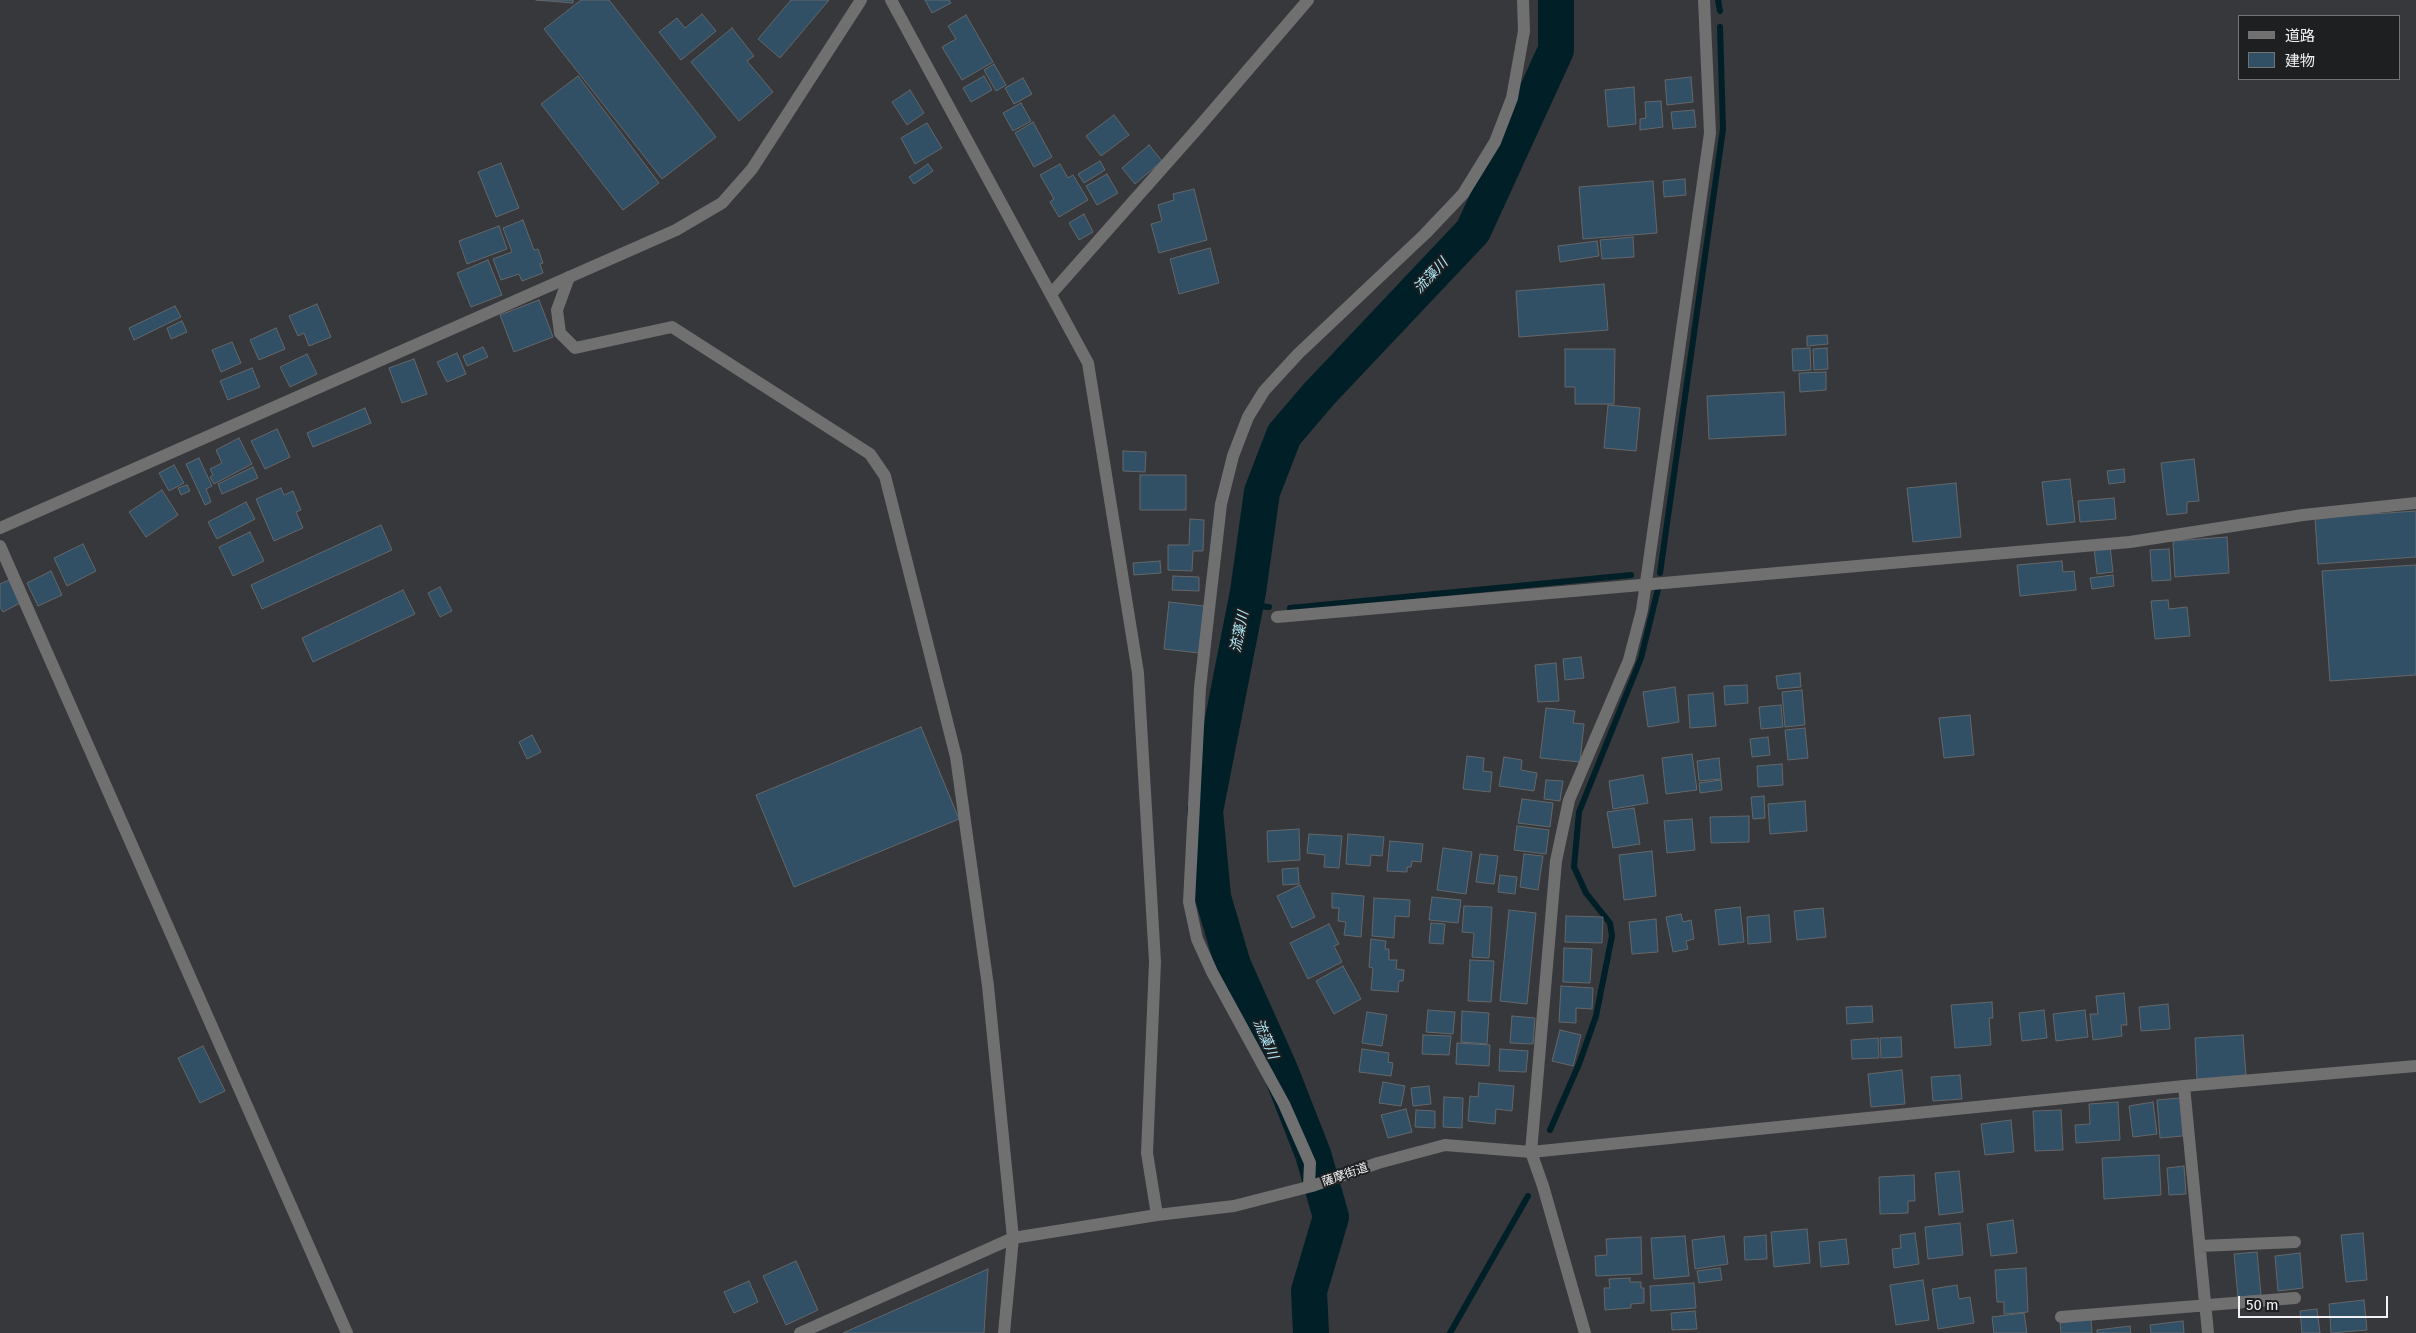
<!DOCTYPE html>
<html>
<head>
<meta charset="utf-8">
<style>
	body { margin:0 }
	#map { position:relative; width:2416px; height:1333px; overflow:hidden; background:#36383b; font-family:"Fira Sans","Noto Sans JP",sans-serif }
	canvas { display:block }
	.legend { position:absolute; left:2238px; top:15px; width:162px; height:65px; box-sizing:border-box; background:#1e1f21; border:1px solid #727375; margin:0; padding:6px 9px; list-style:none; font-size:15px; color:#f1f2f4 }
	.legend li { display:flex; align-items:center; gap:10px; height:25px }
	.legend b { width:25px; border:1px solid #727375 }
	.scale { position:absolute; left:2238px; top:1296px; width:150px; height:22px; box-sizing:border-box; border:2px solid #f1f2f4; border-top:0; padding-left:6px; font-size:15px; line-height:18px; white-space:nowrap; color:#f1f2f4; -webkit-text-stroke:4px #1e1f21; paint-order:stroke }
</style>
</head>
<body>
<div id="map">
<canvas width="2416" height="1333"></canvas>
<ul class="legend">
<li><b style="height:6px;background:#707071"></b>道路</li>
<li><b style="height:14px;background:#325065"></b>建物</li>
</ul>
<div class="scale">50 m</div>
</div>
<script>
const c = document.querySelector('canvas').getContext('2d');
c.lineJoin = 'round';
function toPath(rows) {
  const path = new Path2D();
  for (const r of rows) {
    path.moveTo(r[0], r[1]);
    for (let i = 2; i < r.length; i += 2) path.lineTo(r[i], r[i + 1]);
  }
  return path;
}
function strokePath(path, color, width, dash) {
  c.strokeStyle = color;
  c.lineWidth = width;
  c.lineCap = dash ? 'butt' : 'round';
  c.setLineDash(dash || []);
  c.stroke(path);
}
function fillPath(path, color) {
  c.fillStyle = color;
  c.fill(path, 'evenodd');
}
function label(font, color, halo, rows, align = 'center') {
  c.font = font + ' "Fira Sans","Noto Sans JP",sans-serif';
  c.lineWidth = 4;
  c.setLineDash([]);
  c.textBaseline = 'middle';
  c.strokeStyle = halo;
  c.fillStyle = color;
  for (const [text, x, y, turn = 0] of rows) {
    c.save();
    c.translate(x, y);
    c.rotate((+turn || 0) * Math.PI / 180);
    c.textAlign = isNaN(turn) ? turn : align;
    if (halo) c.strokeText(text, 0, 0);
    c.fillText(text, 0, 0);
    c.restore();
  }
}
const stream = toPath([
	[1718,0,1720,11],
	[1660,573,1723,129,1720,27],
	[1248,592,1258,606,1269,607],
	[1290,608,1631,575],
	[1550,1130,1579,1064,1596,1016,1612,936,1610,923,1586,893,1574,867,1579,812,1641,658,1658,589],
	[1450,1333,1528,1196]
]);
const river = toPath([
	[1311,1333,1309,1291,1331,1217,1313,1154,1280,1070,1233,965,1213,897,1205,811,1248,592,1262,492,1284,435,1319,394,1473,231,1556,50,1556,0]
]);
const building = toPath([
	[536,0,573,0,573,3,536,0],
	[581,0,609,0,716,137,662,179,544,29,581,0],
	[791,0,829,0,780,58,758,39,791,0],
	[925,0,949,0,951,3,932,13,925,0],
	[702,14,716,31,681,60,659,32,677,18,685,28,702,14],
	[966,15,993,62,962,80,942,47,956,39,948,26,966,15],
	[732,28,754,56,747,61,773,92,739,121,691,62,732,28],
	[994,64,1006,85,996,91,984,70,994,64],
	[578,76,659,183,623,210,541,104,578,76],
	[984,76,992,90,971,102,963,88,984,76],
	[1691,77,1693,102,1667,105,1665,80,1691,77],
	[1023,78,1032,94,1014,104,1005,88,1023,78],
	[1634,87,1636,124,1608,127,1605,90,1634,87],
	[910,90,924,113,907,125,892,102,910,90],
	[1661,101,1663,127,1640,130,1640,119,1646,118,1645,102,1661,101],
	[1021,103,1031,121,1013,131,1003,113,1021,103],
	[1694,110,1696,127,1673,129,1671,112,1694,110],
	[1114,115,1129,135,1101,156,1086,136,1114,115],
	[1033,122,1052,157,1034,167,1015,133,1033,122],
	[927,123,942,148,915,164,901,138,927,123],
	[1149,145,1162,161,1135,184,1122,168,1149,145],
	[1100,161,1105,170,1084,183,1078,174,1100,161],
	[501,163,519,208,496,217,478,172,501,163],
	[928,164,933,171,914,184,909,177,928,164],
	[1060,164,1068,178,1073,175,1088,200,1059,217,1050,202,1054,199,1040,175,1060,164],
	[1107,174,1118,193,1097,205,1086,186,1107,174],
	[1685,179,1686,195,1664,197,1663,181,1685,179],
	[1653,181,1657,233,1583,239,1579,187,1653,181],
	[1194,189,1207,240,1159,253,1151,224,1162,221,1158,205,1174,200,1173,194,1194,189],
	[1084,214,1093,232,1079,240,1069,223,1084,214],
	[523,220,534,250,538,249,543,263,540,264,543,273,522,281,519,274,501,280,493,259,512,252,503,228,523,220],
	[499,226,507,249,467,264,459,241,499,226],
	[1633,237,1634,257,1602,259,1600,240,1633,237],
	[1597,241,1599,256,1560,262,1558,246,1597,241],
	[1210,248,1219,283,1179,294,1170,259,1210,248],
	[488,260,502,295,471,307,457,273,488,260],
	[1604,284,1608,330,1519,337,1516,291,1604,284],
	[539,300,553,337,514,352,500,315,539,300],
	[317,304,331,337,309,346,304,333,298,336,289,316,317,304],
	[175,306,181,317,134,340,129,328,175,306],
	[182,321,187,332,171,339,167,328,182,321],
	[276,328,285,349,259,360,250,340,276,328],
	[1827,335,1828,344,1807,346,1807,336,1827,335],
	[232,342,241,363,221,372,212,350,232,342],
	[483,347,488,357,467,366,463,356,483,347],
	[1810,348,1811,370,1793,371,1792,349,1810,348],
	[1827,348,1828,369,1814,370,1813,349,1827,348],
	[1565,349,1615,349,1614,404,1575,404,1575,387,1565,387,1565,349],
	[457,353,466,374,447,382,437,362,457,353],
	[307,354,317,374,290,387,280,367,307,354],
	[414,359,427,394,402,403,389,368,414,359],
	[252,368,260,387,228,400,220,381,252,368],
	[1826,372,1826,390,1800,392,1799,373,1826,372],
	[1784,392,1786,435,1709,439,1707,396,1784,392],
	[1608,405,1640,408,1636,451,1604,448,1608,405],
	[365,408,371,423,313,447,307,433,365,408],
	[277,429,290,457,265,469,251,441,277,429],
	[239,438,252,464,214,484,210,477,213,475,210,469,222,463,216,450,239,438],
	[1123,451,1146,452,1145,472,1123,471,1123,451],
	[199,458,212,486,206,489,211,502,205,505,186,464,199,458],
	[2194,459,2199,501,2187,502,2187,513,2167,515,2161,463,2194,459],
	[174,465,184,483,169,491,159,473,174,465],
	[253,467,258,478,222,494,218,484,253,467],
	[2124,469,2125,482,2109,484,2107,471,2124,469],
	[1140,475,1186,475,1186,510,1140,510,1140,475],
	[2070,479,2075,522,2047,525,2042,482,2070,479],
	[1956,483,1961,537,1913,542,1907,488,1956,483],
	[187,485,190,491,181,495,178,488,187,485],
	[281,488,284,495,293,491,301,510,296,512,303,528,274,541,256,499,281,488],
	[162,490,178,515,146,537,129,512,162,490],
	[2114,498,2116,519,2080,522,2078,501,2114,498],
	[246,502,255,519,217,539,208,522,246,502],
	[2416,511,2416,557,2318,564,2315,518,2416,511],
	[1190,519,1204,520,1203,551,1193,551,1192,571,1168,570,1168,545,1189,545,1190,519],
	[381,525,392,550,262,609,251,585,381,525],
	[250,532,264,561,233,576,219,547,250,532],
	[2227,537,2229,573,2175,577,2173,541,2227,537],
	[83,544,96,571,67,586,54,558,83,544],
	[2110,546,2113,572,2097,574,2094,548,2110,546],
	[2169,549,2171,580,2152,581,2150,550,2169,549],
	[1160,561,1161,573,1134,575,1133,563,1160,561],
	[2062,561,2063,572,2074,571,2076,590,2020,596,2017,565,2062,561],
	[2416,565,2416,675,2330,681,2322,571,2416,565],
	[51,571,62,595,38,606,27,583,51,571],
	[2113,575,2114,586,2092,589,2090,578,2113,575],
	[1173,576,1199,577,1199,591,1172,590,1173,576],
	[9,580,20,603,3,612,0,607,0,584,9,580],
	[440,587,452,611,440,617,428,593,440,587],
	[403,590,415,614,313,662,302,638,403,590],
	[2168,600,2169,609,2187,607,2190,636,2155,639,2151,601,2168,600],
	[1169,602,1204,606,1199,653,1164,649,1169,602],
	[1581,657,1584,678,1565,680,1563,659,1581,657],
	[1556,663,1559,701,1538,702,1535,665,1556,663],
	[1800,673,1801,687,1778,689,1776,676,1800,673],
	[1747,685,1748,703,1725,705,1724,686,1747,685],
	[1675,687,1679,722,1648,727,1643,692,1675,687],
	[1802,690,1805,725,1785,727,1782,692,1802,690],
	[1713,693,1716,726,1690,728,1688,695,1713,693],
	[1781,705,1783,727,1761,729,1759,707,1781,705],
	[1546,708,1575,711,1573,723,1584,724,1580,762,1540,758,1546,708],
	[1970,715,1974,755,1944,758,1939,718,1970,715],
	[921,727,959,819,794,887,756,795,921,727],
	[1805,728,1808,758,1788,760,1785,730,1805,728],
	[532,735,541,752,527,759,519,742,532,735],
	[1768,737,1770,755,1752,757,1750,739,1768,737],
	[1692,754,1697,790,1666,794,1662,758,1692,754],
	[1467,756,1484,758,1483,771,1492,772,1490,792,1463,789,1467,756],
	[1504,757,1522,760,1521,770,1537,773,1534,791,1499,786,1504,757],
	[1719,758,1721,779,1699,781,1697,761,1719,758],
	[1782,764,1783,785,1758,787,1757,766,1782,764],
	[1643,775,1648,803,1613,809,1609,781,1643,775],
	[1546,780,1563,781,1560,801,1544,799,1546,780],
	[1721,780,1722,790,1700,793,1699,783,1721,780],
	[1764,796,1765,818,1753,819,1751,797,1764,796],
	[1522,799,1553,803,1550,827,1518,823,1522,799],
	[1805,801,1807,831,1770,834,1768,804,1805,801],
	[1634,808,1640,844,1613,848,1607,812,1634,808],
	[1749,816,1749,842,1711,843,1710,817,1749,816],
	[1692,819,1695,850,1667,853,1664,821,1692,819],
	[1517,826,1549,830,1546,854,1514,850,1517,826],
	[1299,829,1300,860,1268,862,1267,831,1299,829],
	[1309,834,1342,836,1339,868,1324,867,1325,855,1307,853,1309,834],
	[1348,834,1384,837,1382,856,1371,855,1370,866,1346,864,1348,834],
	[1390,841,1423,844,1421,862,1412,861,1411,867,1407,867,1407,872,1387,871,1390,841],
	[1443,848,1472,852,1466,894,1437,890,1443,848],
	[1652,851,1656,896,1624,900,1619,855,1652,851],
	[1480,854,1498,856,1494,884,1476,882,1480,854],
	[1524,854,1543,856,1538,890,1520,887,1524,854],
	[1298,868,1299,884,1283,885,1282,869,1298,868],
	[1500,875,1517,877,1515,894,1498,892,1500,875],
	[1300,885,1315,917,1292,928,1277,896,1300,885],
	[1332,893,1364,896,1361,937,1344,935,1346,922,1338,921,1339,908,1332,908,1332,893],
	[1432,897,1461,900,1458,923,1429,920,1432,897],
	[1374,898,1410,900,1409,917,1395,916,1394,938,1372,936,1374,898],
	[1464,906,1492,907,1489,958,1472,957,1474,933,1462,932,1464,906],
	[1740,907,1744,942,1719,945,1715,910,1740,907],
	[1823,908,1826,937,1797,940,1794,911,1823,908],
	[1509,910,1536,913,1527,1004,1500,1001,1509,910],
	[1681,914,1683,922,1691,920,1694,939,1686,941,1688,949,1673,952,1666,917,1681,914],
	[1769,915,1771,942,1748,944,1747,917,1769,915],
	[1566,916,1603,917,1602,943,1565,942,1566,916],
	[1656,919,1658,952,1632,954,1629,922,1656,919],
	[1431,923,1445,924,1443,944,1429,943,1431,923],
	[1329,924,1339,944,1334,946,1342,962,1308,979,1290,943,1329,924],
	[1371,939,1386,941,1385,949,1389,949,1389,960,1397,960,1396,969,1404,970,1403,981,1399,981,1398,992,1371,990,1373,968,1369,967,1371,939],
	[1564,948,1592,949,1590,983,1563,982,1564,948],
	[1470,960,1494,961,1491,1002,1468,1001,1470,960],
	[1343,966,1361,999,1334,1014,1316,981,1343,966],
	[1561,986,1593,988,1592,1009,1576,1008,1576,1023,1559,1022,1561,986],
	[2124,993,2127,1025,2121,1025,2122,1036,2093,1040,2090,1014,2098,1014,2096,996,2124,993],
	[1992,1002,1993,1018,1989,1018,1991,1045,1955,1048,1951,1005,1992,1002],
	[2168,1004,2170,1029,2141,1031,2139,1007,2168,1004],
	[1872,1006,1873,1022,1847,1024,1846,1007,1872,1006],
	[1428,1010,1455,1012,1453,1034,1426,1032,1428,1010],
	[2044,1010,2047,1038,2022,1041,2019,1013,2044,1010],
	[2085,1010,2088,1037,2056,1041,2053,1014,2085,1010],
	[1462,1011,1489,1013,1487,1044,1461,1042,1462,1011],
	[1367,1012,1387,1015,1382,1046,1362,1043,1367,1012],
	[1512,1016,1535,1018,1533,1044,1510,1043,1512,1016],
	[1560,1030,1581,1035,1573,1066,1552,1061,1560,1030],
	[1423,1035,1451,1036,1449,1055,1422,1054,1423,1035],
	[2243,1035,2246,1075,2197,1079,2195,1038,2243,1035],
	[1901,1037,1902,1057,1881,1058,1880,1038,1901,1037],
	[1878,1038,1879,1058,1852,1059,1851,1040,1878,1038],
	[1457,1043,1490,1045,1489,1066,1456,1064,1457,1043],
	[203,1046,225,1091,200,1103,178,1058,203,1046],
	[1362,1049,1389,1053,1388,1062,1393,1063,1391,1076,1359,1072,1362,1049],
	[1500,1049,1528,1051,1526,1072,1499,1071,1500,1049],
	[1902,1070,1905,1104,1871,1107,1868,1074,1902,1070],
	[1960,1075,1962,1099,1933,1101,1931,1077,1960,1075],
	[1383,1082,1405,1086,1401,1106,1379,1103,1383,1082],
	[1479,1083,1514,1086,1512,1111,1496,1109,1495,1124,1468,1121,1470,1096,1478,1097,1479,1083],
	[1429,1086,1431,1104,1413,1106,1411,1088,1429,1086],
	[1444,1097,1463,1098,1462,1128,1443,1127,1444,1097],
	[2180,1098,2183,1136,2160,1138,2157,1100,2180,1098],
	[2118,1102,2120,1140,2076,1143,2075,1125,2090,1124,2089,1104,2118,1102],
	[2153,1102,2157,1134,2133,1137,2129,1106,2153,1102],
	[1406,1109,1412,1132,1388,1138,1381,1115,1406,1109],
	[1416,1110,1435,1111,1435,1128,1415,1127,1416,1110],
	[2061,1110,2063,1150,2035,1151,2033,1111,2061,1110],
	[2011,1120,2014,1152,1985,1155,1981,1124,2011,1120],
	[2159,1155,2161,1195,2104,1199,2102,1158,2159,1155],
	[2184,1166,2186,1194,2169,1195,2167,1168,2184,1166],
	[1959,1171,1963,1212,1939,1215,1935,1173,1959,1171],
	[1914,1175,1915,1201,1908,1201,1908,1213,1880,1214,1879,1177,1914,1175],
	[2013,1220,2017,1253,1991,1256,1987,1224,2013,1220],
	[1960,1223,1963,1255,1928,1259,1925,1227,1960,1223],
	[1807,1229,1810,1263,1774,1267,1771,1232,1807,1229],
	[1915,1233,1919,1264,1894,1268,1892,1249,1901,1248,1900,1235,1915,1233],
	[2363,1233,2367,1280,2346,1282,2341,1235,2363,1233],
	[1766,1235,1767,1259,1745,1260,1744,1237,1766,1235],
	[1685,1236,1689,1276,1654,1279,1651,1238,1685,1236],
	[1724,1236,1728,1264,1695,1269,1692,1240,1724,1236],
	[1641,1237,1642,1274,1596,1276,1595,1256,1607,1255,1606,1239,1641,1237],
	[1846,1239,1849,1264,1821,1267,1819,1242,1846,1239],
	[2257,1252,2261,1295,2238,1297,2234,1254,2257,1252],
	[2300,1253,2303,1288,2278,1291,2275,1256,2300,1253],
	[796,1261,818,1310,786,1325,763,1276,796,1261],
	[1720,1268,1722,1280,1699,1283,1697,1271,1720,1268],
	[2026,1268,2028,1312,2004,1314,2004,1302,1997,1302,1995,1270,2026,1268],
	[988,1269,984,1333,843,1333,988,1269],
	[1630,1278,1630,1282,1641,1282,1641,1288,1644,1288,1644,1303,1631,1304,1631,1308,1605,1310,1604,1288,1610,1288,1609,1279,1630,1278],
	[1923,1280,1929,1320,1896,1325,1890,1285,1923,1280],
	[749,1281,758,1302,734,1313,724,1292,749,1281],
	[1694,1283,1696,1308,1651,1311,1650,1286,1694,1283],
	[1957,1285,1959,1299,1970,1297,1974,1323,1938,1329,1932,1289,1957,1285],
	[2364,1300,2367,1330,2331,1333,2329,1304,2364,1300],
	[2317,1309,2320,1333,2302,1333,2300,1311,2317,1309],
	[1695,1311,1697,1329,1672,1330,1671,1313,1695,1311],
	[2024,1313,2027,1333,1994,1333,1992,1317,2024,1313],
	[2091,1319,2092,1333,2061,1333,2060,1323,2091,1319],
	[2183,1321,2184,1333,2151,1333,2150,1325,2183,1321],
	[2130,1326,2131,1333,2097,1333,2097,1330,2130,1326]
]);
const minor = toPath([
	[569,277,557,310,560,333,575,348,672,327,870,454,885,476,956,757,988,986,1013,1238,1004,1333],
	[1051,294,1198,128,1308,0],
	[0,546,347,1333],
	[1277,617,2130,542,2303,515,2416,503],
	[2184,1086,2208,1333],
	[1531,1152,2184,1086,2416,1066],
	[1309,1186,1310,1163,1284,1104,1212,972,1197,939,1189,902,1200,688,1221,504,1233,456,1248,417,1264,391,1298,354,1425,234,1463,194,1495,142,1512,98,1524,31,1523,0],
	[2200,1246,2295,1242],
	[2061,1317,2295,1298]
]);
const tertiary = toPath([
	[891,0,1088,363,1138,673,1155,962,1147,1153,1157,1215],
	[0,528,676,230,722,203,752,169,861,0],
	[800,1333,1013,1238,1157,1215,1234,1206,1312,1186,1378,1163,1445,1145,1531,1152],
	[1585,1333,1543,1186,1531,1152,1556,861,1569,800,1629,660,1642,610,1710,133,1704,0]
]);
const streetNames = [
	["薩摩街道",1345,1175,-19]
];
const waterNames = [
	["流藻川",1431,276,-47],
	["流藻川",1240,632,-79],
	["流藻川",1265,1039,67]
];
strokePath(stream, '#001f27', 6);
strokePath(river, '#001f27', 36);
fillPath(building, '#325065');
strokePath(building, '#64676a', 1);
strokePath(minor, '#707071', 12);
strokePath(tertiary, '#707071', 12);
label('12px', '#f1f2f4', '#1e1f21', streetNames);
label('italic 14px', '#b0ecfd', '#1e1f21', waterNames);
</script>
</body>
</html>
